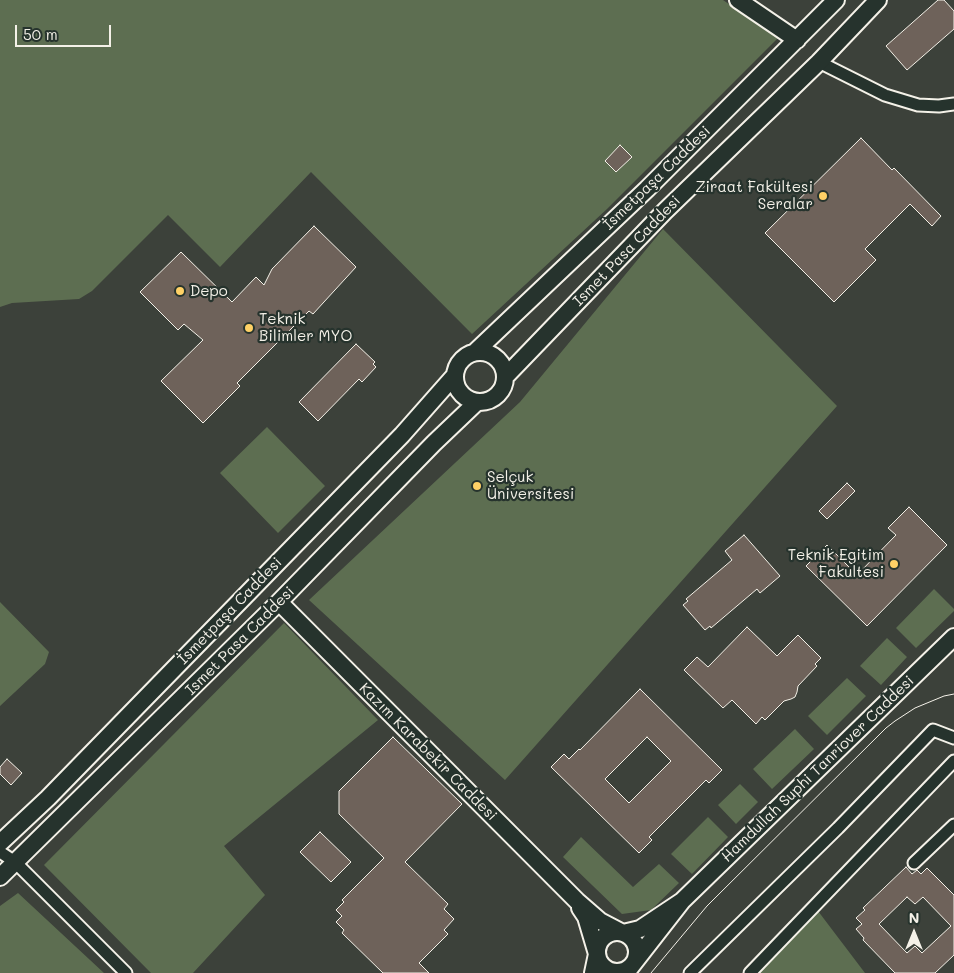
<!DOCTYPE html>
<html>
<head>
<meta charset="utf-8">
<style>
	body { margin:0 }
	#map { position:relative; width:954px; height:973px; overflow:hidden; background:#26332d; font-family:Mali,sans-serif }
	canvas { display:block }
	.north { position:absolute; left:889px; top:908px; width:50px; height:50px; -webkit-text-stroke:4px #26332d; paint-order:stroke; rotate:0deg; font-size:14px; font-weight:700; line-height:20px; text-align:center; color:#f4f1e8 }
	.north::after { content:''; display:block; margin:auto; width:18px; height:22px; background:#f4f1e8; clip-path:polygon(50% 0,100% 100%,50% 72%,0 100%) }
	.scale { position:absolute; left:15px; top:25px; width:96px; height:22px; box-sizing:border-box; border:2px solid #f4f1e8; border-top:0; padding-left:6px; font-size:15px; line-height:18px; white-space:nowrap; color:#f4f1e8; -webkit-text-stroke:4px #26332d; paint-order:stroke }
</style>
</head>
<body>
<div id="map">
<canvas width="954" height="973"></canvas>
<div class="north">N</div>
<div class="scale">50 m</div>
</div>
<script>
const c = document.querySelector('canvas').getContext('2d');
c.lineJoin = 'round';
function fillPath(path, color) {
  c.fillStyle = color;
  c.fill(path, 'evenodd');
}
function toPath(rows) {
  const path = new Path2D();
  for (const r of rows) {
    if (r.length === 3) {
      path.moveTo(r[0] + r[2], r[1]);
      path.arc(r[0], r[1], r[2], 0, 2 * Math.PI);
      continue;
    }
    path.moveTo(r[0], r[1]);
    for (let i = 2; i < r.length; i += 2) path.lineTo(r[i], r[i + 1]);
  }
  return path;
}
function strokePath(path, color, width, dash) {
  c.strokeStyle = color;
  c.lineWidth = width;
  c.lineCap = dash ? 'butt' : 'round';
  c.setLineDash(dash || []);
  c.stroke(path);
}
function label(font, color, halo, rows, align = 'center') {
  c.font = font + ' Mali,sans-serif';
  c.lineWidth = 4.5;
  c.setLineDash([]);
  c.textBaseline = 'middle';
  c.strokeStyle = halo;
  c.fillStyle = color;
  for (const [text, x, y, turn = 0] of rows) {
    c.save();
    c.translate(x, y);
    c.rotate((+turn || 0) * Math.PI / 180);
    c.textAlign = isNaN(turn) ? turn : align;
    if (halo) c.strokeText(text, 0, 0);
    c.fillText(text, 0, 0);
    c.restore();
  }
}
const built = toPath([
	[0,0,954,0,954,973,0,973]
]);
const green = toPath([
	[0,0,723,0,778,38,607,209,472,334,311,172,220,267,168,215,92,291,79,299,12,303,0,307],
	[663,229,837,406,505,780,309,600,520,402],
	[267,427,325,486,278,533,220,473],
	[934,589,954,609,954,611,916,648,896,628],
	[0,602,49,652,45,664,0,706],
	[284,623,378,720,224,846,265,895,193,973,151,973,44,865],
	[887,638,907,657,881,685,860,666],
	[847,678,866,696,827,735,808,716],
	[795,729,814,749,772,789,753,769],
	[740,784,758,802,736,824,718,805],
	[708,817,728,837,692,874,671,854],
	[581,837,633,887,659,864,679,883,651,910,622,914,563,857],
	[18,893,104,973,0,973,0,906],
	[818,911,865,973,759,973]
]);
const building = toPath([
	[938,0,944,0,954,11,954,29,907,70,886,46,938,0],
	[861,138,892,170,894,168,941,216,932,226,910,204,865,249,876,260,834,302,765,233,861,138],
	[620,145,632,157,616,172,605,161,620,145],
	[314,226,356,267,313,314,309,311,237,383,240,386,203,423,161,381,203,340,184,324,178,330,140,292,181,252,232,302,256,277,264,285,272,269,314,226],
	[356,344,375,362,373,364,376,367,362,382,359,379,318,421,299,402,356,344],
	[847,483,855,491,827,519,819,511,847,483],
	[909,507,947,545,867,626,806,566,827,545,857,575,896,535,888,528,909,507],
	[744,535,780,576,760,593,757,589,711,628,710,626,705,630,683,605,688,601,686,599,732,560,725,551,744,535],
	[747,627,777,656,798,635,821,658,815,664,817,666,798,686,797,692,795,697,791,699,784,701,765,720,762,717,756,724,732,700,723,708,684,670,697,657,708,667,747,627],
	[640,689,722,770,709,783,706,780,649,837,652,840,639,853,551,767,564,754,569,759,579,749,580,750,640,689],
	[647,737,671,761,629,803,605,779,647,737],
	[393,737,462,804,405,862,448,904,444,909,454,919,444,930,448,934,419,963,429,973,383,973,342,933,344,930,336,922,342,916,336,910,344,902,342,900,384,858,339,814,339,791,393,737],
	[7,759,22,773,11,785,0,774,0,767,7,759],
	[320,832,351,862,331,882,300,852,320,832],
	[906,867,912,874,917,870,921,874,927,868,954,895,954,955,935,973,895,973,863,940,864,938,856,929,862,924,856,918,865,910,863,908,906,867],
	[907,897,915,904,923,897,951,926,922,953,915,946,907,953,879,924,907,897]
]);
const street = toPath([
	[819,62,885,95,918,105,939,106,954,104],
	[0,852,15,862,126,973],
	[914,863,954,825],
	[690,973,838,828,933,730,954,738],
	[750,973,954,761]
]);
const secondary = toPath([
	[738,0,797,40],
	[480,377,25],
	[475,352,647,189,836,0],
	[506,376,665,211,819,62,878,0],
	[279,602,577,901,600,921,623,933,640,929,682,901],
	[0,843,48,798,402,435,455,375],
	[0,877,279,602,434,443,477,402],
	[580,908,586,917,597,954,593,973],
	[617,952,20],
	[626,973,682,901,954,637]
]);
const tram = toPath([
	[651,973,707,906,886,728,895,721,915,708,944,696,954,694]
]);
const markers = [
	[823,196,5,"#ffd166"],
	[180,291,5,"#ffd166"],
	[249,328,5,"#ffd166"],
	[477,486,5,"#ffd166"],
	[894,564,5,"#ffd166"]
];
const streetNames = [
	["İsmetpaşa Caddesi",657,178,-44],
	["Ismet Pasa Caddesi",627,251,-46],
	["İsmetpaşa Caddesi",230,611,-46],
	["Ismet Pasa Caddesi",240,641,-45],
	["Kazım Karabekir Caddesi",428,752,45],
	["Hamdullah Suphi Tanriover Caddesi",818,769,-44]
];
const poiNames = [
	["Ziraat Fakültesi",813,187,"right"],
	["Seralar",813,204,"right"],
	["Depo",190,291],
	["Teknik",259,319],
	["Bilimler MYO",259,336],
	["Selçuk",487,477],
	["Üniversitesi",487,494],
	["Teknik Egitim",884,555,"right"],
	["Fakultesi",884,572,"right"]
];
fillPath(built, '#3c413a');
fillPath(green, '#5d6e51');
fillPath(building, '#6e625a');
strokePath(building, '#f4f1e8', 1);
strokePath(street, '#f4f1e8', 15);
strokePath(secondary, '#f4f1e8', 20);
strokePath(street, '#26332d', 11);
strokePath(secondary, '#26332d', 16);
strokePath(tram, '#f4f1e8', 1);
for (const [x, y, r, color] of markers) {
  const dot = new Path2D();
  dot.arc(x, y, r, 0, 2 * Math.PI);
  c.fillStyle = color;
  c.fill(dot);
  strokePath(dot, '#26332d', 2);
}
label('15px', '#f4f1e8', '#26332d', streetNames);
label('15px', '#f4f1e8', '#26332d', poiNames, 'left');
</script>
</body>
</html>
